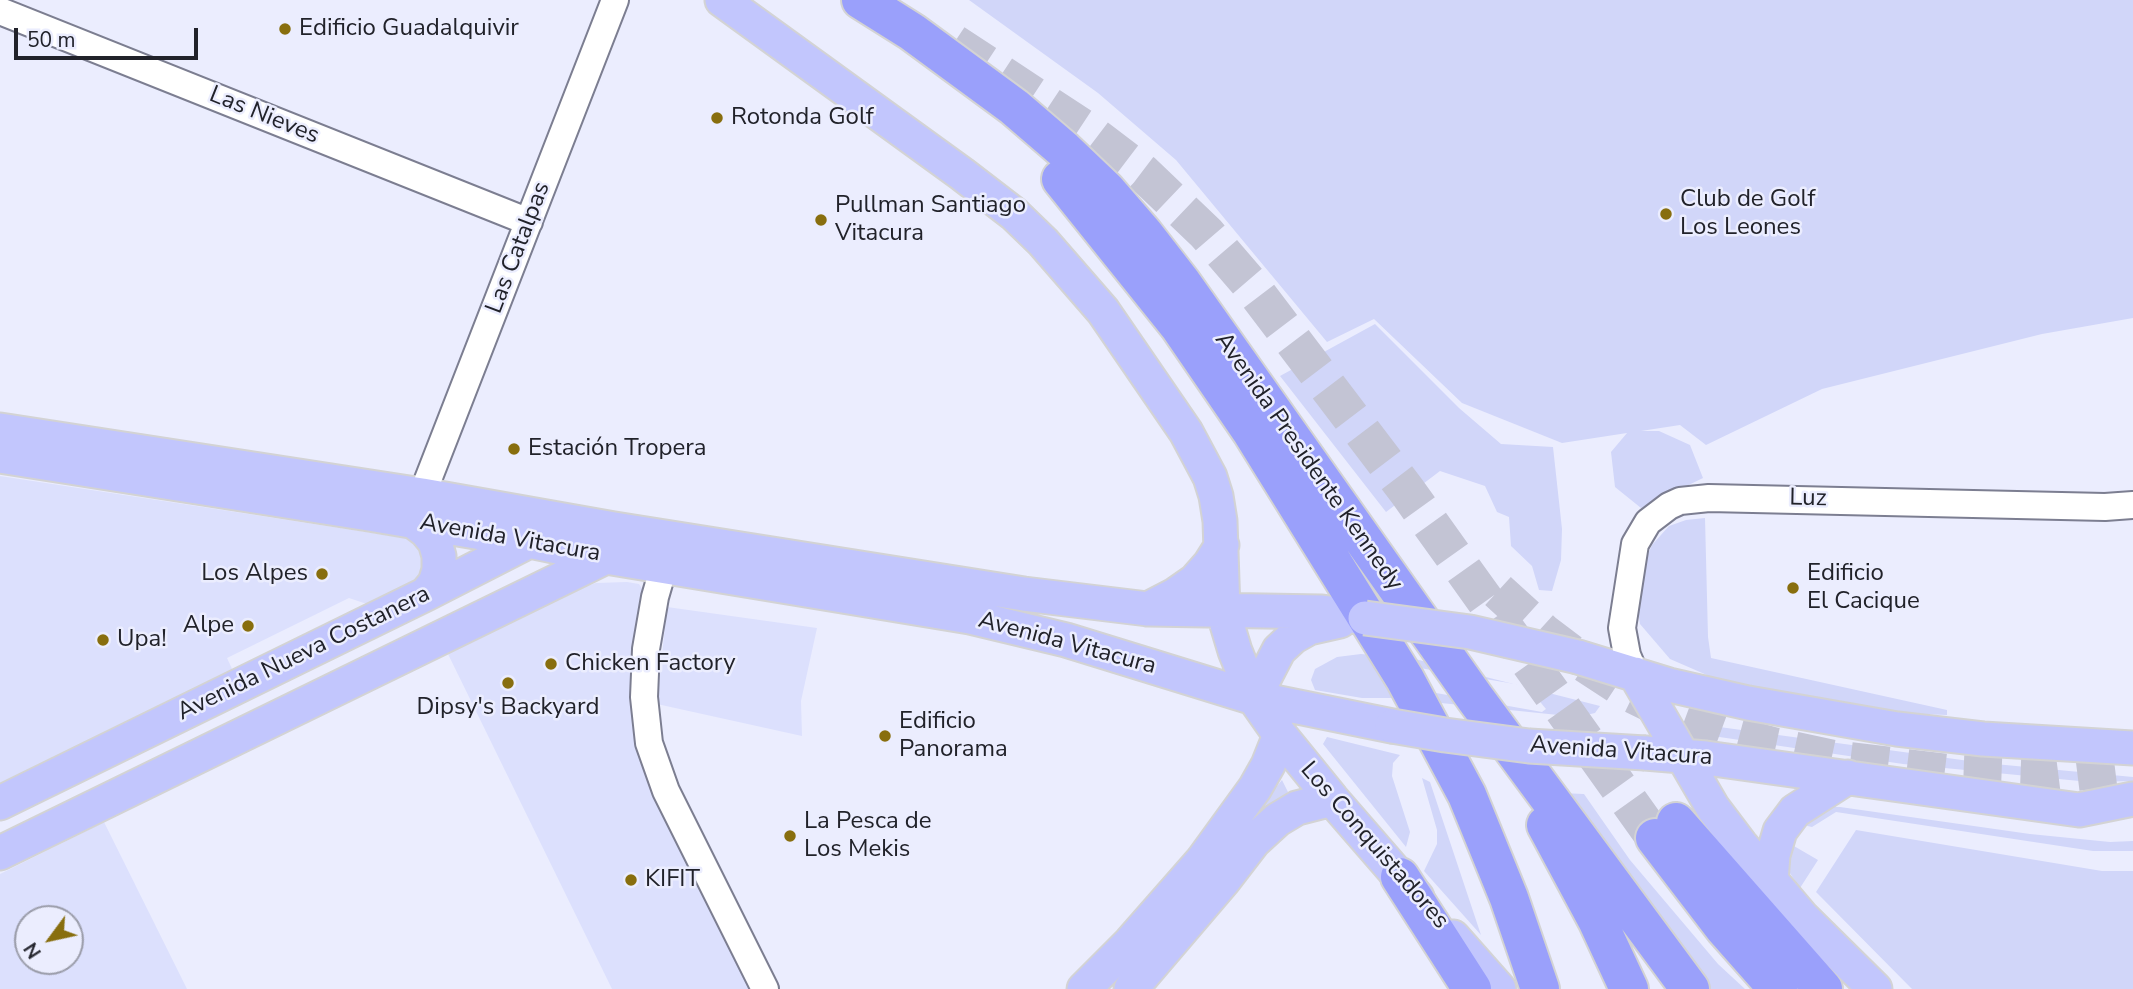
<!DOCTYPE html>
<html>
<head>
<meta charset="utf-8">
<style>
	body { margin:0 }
	#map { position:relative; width:2133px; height:989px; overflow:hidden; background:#ebedfe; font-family:"Nunito Sans",sans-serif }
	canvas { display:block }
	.north { position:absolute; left:14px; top:905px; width:70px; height:70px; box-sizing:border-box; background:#ebedfe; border:2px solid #9a9ca9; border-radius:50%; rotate:237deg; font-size:19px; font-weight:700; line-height:28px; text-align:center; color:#21222a }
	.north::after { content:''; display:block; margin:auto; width:24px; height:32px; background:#886e0e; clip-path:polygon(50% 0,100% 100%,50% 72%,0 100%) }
	.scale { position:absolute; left:14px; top:28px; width:184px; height:32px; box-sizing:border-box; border:4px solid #21222a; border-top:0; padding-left:9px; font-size:21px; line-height:24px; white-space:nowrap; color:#21222a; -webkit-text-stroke:5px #ebedfe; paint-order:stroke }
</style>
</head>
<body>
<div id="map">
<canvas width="2133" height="989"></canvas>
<div class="north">N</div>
<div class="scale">50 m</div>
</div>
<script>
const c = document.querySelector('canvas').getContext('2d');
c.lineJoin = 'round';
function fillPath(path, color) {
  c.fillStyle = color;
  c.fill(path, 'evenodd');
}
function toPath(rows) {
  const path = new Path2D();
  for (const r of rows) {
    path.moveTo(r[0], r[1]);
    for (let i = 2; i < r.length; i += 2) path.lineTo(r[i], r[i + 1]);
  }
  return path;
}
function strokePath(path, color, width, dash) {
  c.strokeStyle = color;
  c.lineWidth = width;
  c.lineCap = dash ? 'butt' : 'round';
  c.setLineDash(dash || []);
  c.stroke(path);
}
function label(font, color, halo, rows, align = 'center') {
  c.font = font + ' "Nunito Sans",sans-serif';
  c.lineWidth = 5;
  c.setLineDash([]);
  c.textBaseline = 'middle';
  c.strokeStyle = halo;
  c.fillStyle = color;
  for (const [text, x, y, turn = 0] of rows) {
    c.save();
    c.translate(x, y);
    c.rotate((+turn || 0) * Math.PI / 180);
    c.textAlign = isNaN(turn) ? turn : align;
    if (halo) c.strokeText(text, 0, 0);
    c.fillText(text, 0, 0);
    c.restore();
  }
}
const built = toPath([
	[0,476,412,539,424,545,426,576,373,606,349,598,227,658,234,673,0,789],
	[627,582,639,584,644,592,630,695,633,722,642,748,754,989,612,989,447,652,571,591,596,583],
	[667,607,817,628,801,701,802,736,657,704],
	[104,822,187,989,0,989,0,874],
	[28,919,70,919,70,961,28,961]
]);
const green = toPath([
	[969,0,2133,0,2133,318,2042,334,1822,389,1706,445,1680,425,1641,431,1659,431,1690,445,1703,478,1641,508,1615,487,1611,452,1627,433,1562,443,1462,403,1374,319,1327,342,1176,160,1098,93],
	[1375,324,1459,408,1501,444,1553,447,1562,529,1561,560,1552,591,1539,590,1532,566,1511,546,1509,517,1497,512,1485,486,1440,471,1386,512,1280,376],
	[1705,518,1708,637,1711,658,1947,710,1947,715,1898,713,1796,699,1716,679,1670,659,1640,624,1636,597,1640,572,1652,545,1669,526,1686,520],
	[1361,654,1415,659,1600,706,1595,713,1578,717,1392,698,1362,698,1315,690,1311,680,1315,669,1337,657],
	[1690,723,1984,763,2133,777,2133,781,2090,782,1903,764,1699,734],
	[1327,737,1400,755,1393,763,1392,776,1410,832,1406,847,1323,744],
	[1422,778,1430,782,1481,935,1424,871,1437,844,1437,830],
	[1282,780,1288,792,1228,852,1144,953,1108,989,1099,989,1216,859],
	[1561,793,1584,794,1630,860,1718,964,1745,989,1700,989],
	[1823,807,1840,807,2030,834,2110,842,2133,841,2133,851,2093,851,1836,812,1812,827,1794,823],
	[1856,830,2102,871,2133,871,2133,989,1912,989,1816,892],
	[1787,842,1818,860,1800,888,1785,866]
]);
const pier = toPath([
	[1378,661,1527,686,1546,709,1542,712,1386,684,1374,667]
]);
const highwayTunnel = toPath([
	[954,43,1089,132,1143,173,1206,233,1249,283,1407,491,1655,838],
	[1498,591,1543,632,1581,661,1630,693,1675,715,1721,732,1773,746,1834,759,1955,774,2036,777,2133,765]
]);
const minor = toPath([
	[0,11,529,222],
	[422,495,615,0],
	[664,566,655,597,646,649,644,697,649,743,666,791,765,989],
	[1635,674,1627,655,1622,628,1635,544,1648,522,1669,506,1680,501,1709,498,2105,507,2133,505]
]);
const major = toPath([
	[722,0,962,174,1014,214,1043,242,1103,311,1186,432,1210,477,1216,496,1220,521,1223,611,1235,651,1254,698,1280,735,1332,799,1417,897],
	[0,430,422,495,614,529,1024,594,1148,609,1322,612,1365,618],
	[0,456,369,514,529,541,606,557,970,617,1066,640,1254,698,1392,726],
	[414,522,426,531,435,542,439,556,439,570,435,583,426,594],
	[1148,609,1175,595,1195,581,1210,564,1222,545],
	[1578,657,1669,685,1748,703,1897,729,1983,739,2133,748],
	[1635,674,1713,808,1741,845,1802,917,1875,989],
	[1254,698,1279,650,1293,637,1309,628,1340,621],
	[1645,753,1706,758,2079,810,2133,799],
	[0,803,426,594,533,539],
	[0,853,606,557],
	[1771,881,1773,855,1780,831,1795,811,1848,777],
	[1453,937,1499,989],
	[1084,989,1130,943,1202,861,1255,788,1268,765,1280,735],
	[1131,989,1224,880,1254,841,1266,830,1277,820,1297,808,1332,799]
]);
const highway = toPath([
	[861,0,912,32,1014,107,1064,150,1106,190,1144,234,1182,283,1475,698,1690,989],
	[1061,179,1179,326,1251,431,1405,679,1467,795,1509,898,1540,989],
	[1676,822,1823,989],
	[1546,825,1597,920,1629,989],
	[1655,838,1724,928,1778,989],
	[1400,877,1472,989]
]);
const majorBridge = toPath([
	[1365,618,1470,632,1578,657],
	[1392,726,1445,735,1529,746,1645,753]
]);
const markers = [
	[285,29,7,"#886e0e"],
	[717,118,7,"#886e0e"],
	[1666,214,7,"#886e0e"],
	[821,220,7,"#886e0e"],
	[514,449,7,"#886e0e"],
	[322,574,7,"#886e0e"],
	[1793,588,7,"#886e0e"],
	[248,626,7,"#886e0e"],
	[103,640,7,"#886e0e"],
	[551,664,7,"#886e0e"],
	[508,683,7,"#886e0e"],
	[885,736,7,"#886e0e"],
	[790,836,7,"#886e0e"],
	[631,880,7,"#886e0e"]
];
const poiNames = [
	["Edificio Guadalquivir",299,29],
	["Rotonda Golf",731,118],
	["Club de Golf",1680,200],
	["Los Leones",1680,228],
	["Pullman Santiago",835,206],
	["Vitacura",835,234],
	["Estación Tropera",528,449],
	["Los Alpes",308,574,"right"],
	["Edificio",1807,574],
	["El Cacique",1807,602],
	["Alpe",234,626,"right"],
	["Upa!",117,640],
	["Chicken Factory",565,664],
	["Dipsy's Backyard",508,708,"center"],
	["Edificio",899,722],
	["Panorama",899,750],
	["La Pesca de",804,822],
	["Los Mekis",804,850],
	["KIFIT",645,880]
];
const streetNames = [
	["Las Nieves",264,116,22],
	["Las Catalpas",519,248,-69],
	["Avenida Presidente Kennedy",1308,462,55],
	["Luz",1808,499,1],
	["Avenida Vitacura",510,539,10],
	["Avenida Vitacura",1067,644,15],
	["Avenida Nueva Costanera",304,654,-26],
	["Avenida Vitacura",1621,752,4],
	["Los Conquistadores",1374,846,49]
];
fillPath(built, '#dce0fd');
fillPath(green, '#d1d6f9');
fillPath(pier, '#ebedfe');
strokePath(highwayTunnel, '#c3c4d4', 38, [38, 19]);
strokePath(minor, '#7c7e91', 30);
strokePath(major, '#d3d3d4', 37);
strokePath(highway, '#d3d3d4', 42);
strokePath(minor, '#fff', 26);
strokePath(major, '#c2c6fd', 33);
strokePath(highway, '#9aa0fb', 38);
strokePath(majorBridge, '#d3d3d4', 37, []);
strokePath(majorBridge, '#c2c6fd', 33);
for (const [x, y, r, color] of markers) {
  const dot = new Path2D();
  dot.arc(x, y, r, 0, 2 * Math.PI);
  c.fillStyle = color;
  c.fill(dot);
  strokePath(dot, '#ebedfe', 2.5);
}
label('24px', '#21222a', '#ebedfe', poiNames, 'left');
label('24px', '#21222a', '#ebedfe', streetNames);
</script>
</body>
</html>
